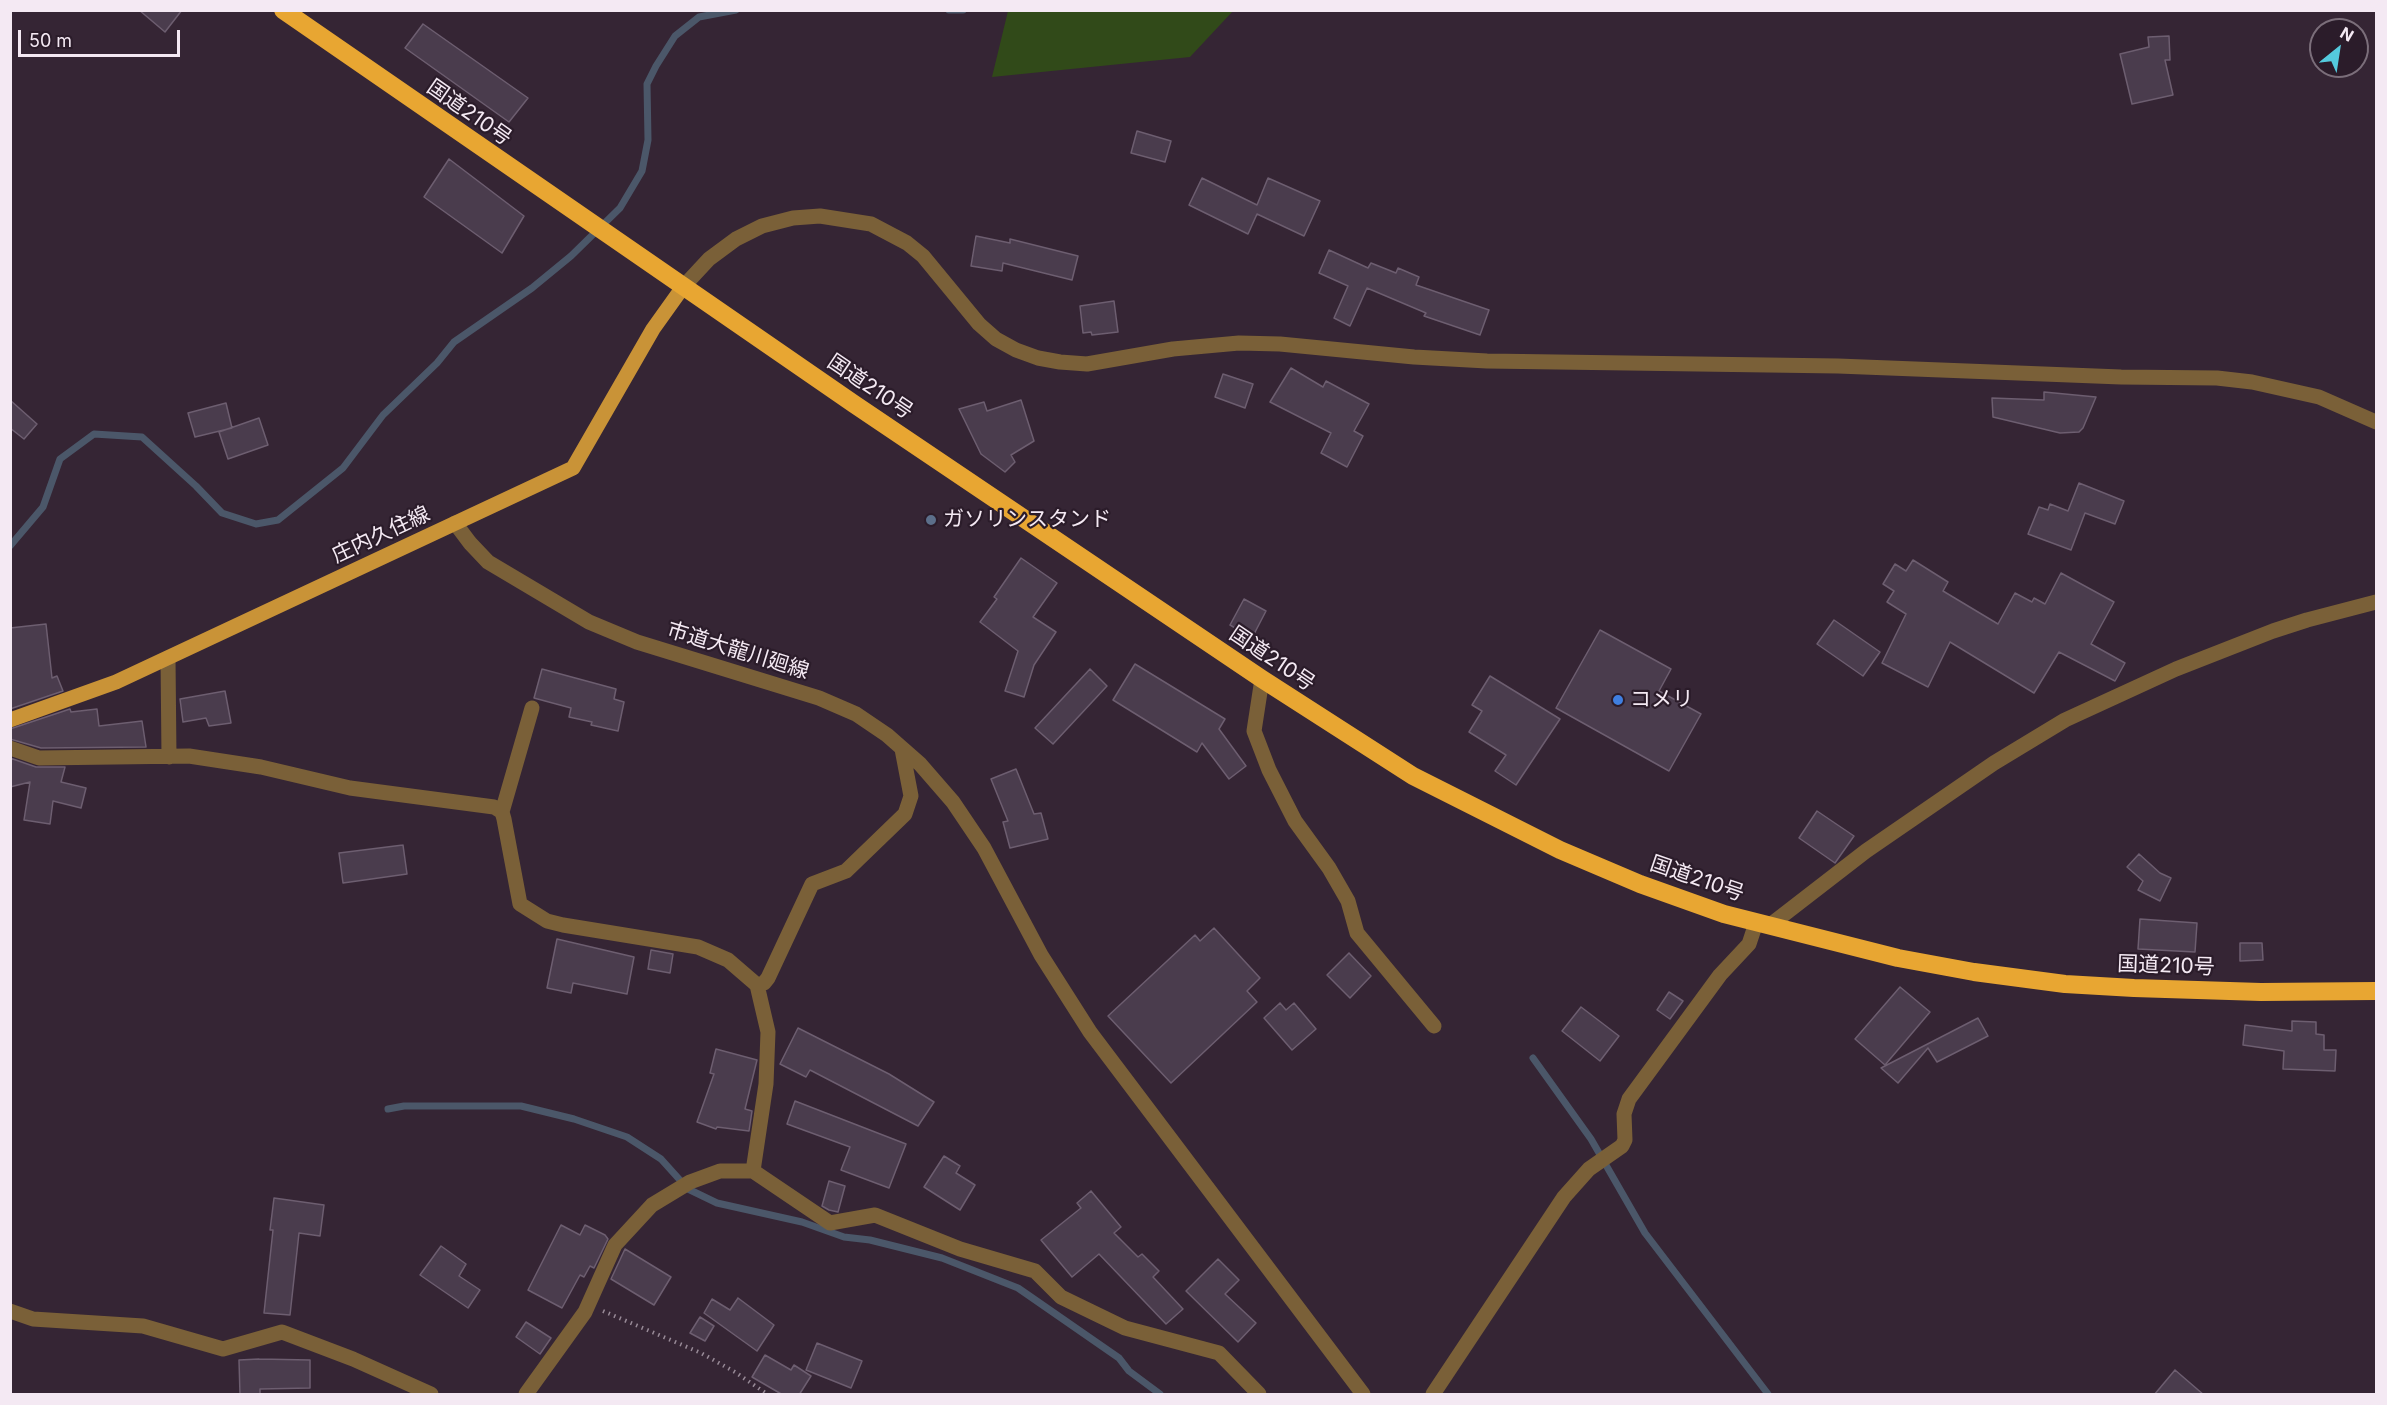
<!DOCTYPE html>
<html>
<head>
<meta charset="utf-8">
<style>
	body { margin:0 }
	#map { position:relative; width:2387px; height:1405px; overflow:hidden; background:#352534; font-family:Inter,sans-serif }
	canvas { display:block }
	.frame { position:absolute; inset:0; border:12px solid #f4e9f3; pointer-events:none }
	.north { position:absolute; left:2309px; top:18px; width:60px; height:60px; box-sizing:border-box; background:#2b1c2a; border:2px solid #7b6e7a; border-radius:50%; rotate:30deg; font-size:16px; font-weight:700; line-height:24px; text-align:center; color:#f4e9f3 }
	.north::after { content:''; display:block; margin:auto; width:21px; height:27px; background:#54cadd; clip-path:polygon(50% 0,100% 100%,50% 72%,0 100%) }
	.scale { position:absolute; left:18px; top:30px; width:162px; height:27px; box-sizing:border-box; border:3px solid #f4e9f3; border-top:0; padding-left:8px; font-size:18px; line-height:21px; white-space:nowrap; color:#f4e9f3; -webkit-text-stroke:4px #2b1c2a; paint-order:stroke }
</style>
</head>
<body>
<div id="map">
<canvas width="2387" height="1405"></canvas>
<div class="frame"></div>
<div class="north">N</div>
<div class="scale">50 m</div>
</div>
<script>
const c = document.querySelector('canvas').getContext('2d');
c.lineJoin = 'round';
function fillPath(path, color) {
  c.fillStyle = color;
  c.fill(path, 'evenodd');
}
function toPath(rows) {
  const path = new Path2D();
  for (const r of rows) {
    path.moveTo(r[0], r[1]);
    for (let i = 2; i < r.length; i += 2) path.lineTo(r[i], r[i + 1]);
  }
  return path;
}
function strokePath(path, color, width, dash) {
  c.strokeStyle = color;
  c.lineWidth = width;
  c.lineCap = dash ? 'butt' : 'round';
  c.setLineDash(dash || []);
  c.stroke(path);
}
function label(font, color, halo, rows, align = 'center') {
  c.font = font + ' Inter,"Noto Sans JP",sans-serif';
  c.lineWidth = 4.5;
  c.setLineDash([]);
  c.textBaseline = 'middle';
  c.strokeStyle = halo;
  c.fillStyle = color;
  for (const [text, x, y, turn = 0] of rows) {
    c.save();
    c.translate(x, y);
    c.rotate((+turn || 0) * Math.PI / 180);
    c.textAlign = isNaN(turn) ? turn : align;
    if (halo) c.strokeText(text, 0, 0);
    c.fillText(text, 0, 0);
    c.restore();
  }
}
const green = toPath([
	[1008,11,1008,10,1233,11,1190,57,992,77]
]);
const stream = toPath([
	[949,10,963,10],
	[10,546,43,507,60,459,94,434,142,437,196,486,222,513,256,524,278,520,343,468,383,415,437,363,454,342,532,288,571,256,620,208,642,171,648,140,647,84,656,66,675,36,699,17,736,10],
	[1533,1058,1591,1139,1645,1233,1768,1394],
	[388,1109,404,1106,521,1106,574,1119,627,1137,661,1159,688,1189,717,1203,802,1222,844,1237,870,1240,942,1258,1018,1288,1119,1358,1129,1371,1160,1394]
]);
const building = toPath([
	[139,10,182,10,165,32,139,10],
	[423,24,528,98,509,122,405,48,423,24],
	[2169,36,2170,60,2165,60,2173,95,2132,104,2120,54,2149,47,2148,37,2169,36],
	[1137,131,1171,141,1165,162,1131,153,1137,131],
	[449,159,524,216,502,253,424,197,449,159],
	[1202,178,1257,205,1268,178,1320,201,1304,236,1257,214,1248,234,1189,205,1202,178],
	[976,236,1010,243,1010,239,1078,256,1072,280,1003,263,1002,271,971,266,976,236],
	[1329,250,1368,268,1371,263,1396,273,1398,268,1419,277,1416,285,1489,310,1480,335,1424,316,1426,313,1367,288,1350,326,1334,318,1348,286,1319,273,1329,250],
	[1114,301,1118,332,1092,335,1091,332,1083,333,1080,306,1114,301],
	[1291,368,1323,387,1326,381,1369,404,1354,431,1363,436,1347,467,1321,453,1331,433,1270,402,1291,368],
	[1223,374,1253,384,1245,408,1215,397,1223,374],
	[2044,392,2096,397,2083,428,2079,432,2060,433,1993,417,1992,398,2044,400,2044,392],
	[10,400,37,424,24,439,10,428,10,400],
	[1021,400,1034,441,1011,455,1015,462,1005,472,981,454,959,409,984,402,987,411,1021,400],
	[226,403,232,428,195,437,188,413,226,403],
	[259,418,268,445,228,459,219,432,259,418],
	[2079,483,2124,501,2115,524,2085,513,2071,550,2028,534,2039,507,2048,510,2050,504,2068,511,2079,483],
	[1021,558,1057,583,1033,617,1056,632,1034,665,1024,697,1005,691,1018,651,980,622,997,599,994,597,1021,558],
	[1913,560,1948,582,1943,591,1998,624,2015,593,2032,602,2034,598,2045,604,2061,573,2114,602,2091,644,2125,663,2115,681,2059,652,2034,693,1950,642,1928,687,1882,663,1906,614,1887,602,1894,591,1883,584,1895,564,1906,571,1913,560],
	[1244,599,1266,611,1252,638,1230,625,1244,599],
	[1834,620,1880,652,1863,676,1817,644,1834,620],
	[46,624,52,678,57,676,63,691,10,709,10,628,46,624],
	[1600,630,1671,669,1659,691,1701,714,1669,771,1556,708,1600,630],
	[1135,664,1225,719,1219,729,1246,766,1229,779,1202,743,1197,752,1113,700,1135,664],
	[542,669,616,689,614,699,624,702,618,731,591,725,592,722,569,717,571,708,534,698,542,669],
	[1090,669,1107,686,1053,744,1035,728,1090,669],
	[1490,676,1560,719,1516,785,1495,771,1506,755,1469,732,1482,711,1472,705,1490,676],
	[225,691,231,723,209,726,206,718,183,722,180,699,225,691],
	[70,709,71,712,97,709,99,726,142,721,146,747,41,748,10,739,10,729,70,709],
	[10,758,36,767,65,767,61,782,86,788,81,808,53,801,50,824,24,820,30,782,10,787,10,758],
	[1016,769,1034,814,1041,813,1048,839,1010,848,1003,822,1008,821,991,779,1016,769],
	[1817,811,1854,836,1835,863,1799,838,1817,811],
	[403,845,407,874,343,883,339,853,403,845],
	[2139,854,2160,873,2171,878,2160,901,2138,890,2143,881,2127,867,2139,854],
	[2140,919,2197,923,2195,952,2138,949,2140,919],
	[1214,928,1260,978,1247,991,1257,1002,1171,1083,1108,1016,1195,935,1200,941,1214,928],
	[557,939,634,957,627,994,573,983,571,993,547,988,557,939],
	[2240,943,2262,943,2263,960,2240,961,2240,943],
	[651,950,673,954,670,973,648,969,651,950],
	[1349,953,1371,976,1350,998,1327,975,1349,953],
	[1900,987,1930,1012,1885,1065,1855,1039,1900,987],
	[1669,992,1683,1001,1670,1019,1657,1010,1669,992],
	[1280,1003,1286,1010,1294,1003,1316,1029,1292,1050,1264,1018,1280,1003],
	[1581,1007,1619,1036,1600,1061,1562,1031,1581,1007],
	[1978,1018,1988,1036,1937,1062,1928,1048,1898,1083,1881,1068,1978,1018],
	[2292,1021,2316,1022,2316,1034,2324,1035,2324,1050,2336,1050,2335,1071,2283,1069,2284,1051,2243,1045,2245,1025,2292,1031,2292,1021],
	[798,1028,889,1074,934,1102,918,1126,810,1070,806,1077,780,1064,798,1028],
	[716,1049,757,1060,745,1109,752,1111,749,1131,717,1127,716,1129,697,1122,714,1074,710,1073,716,1049],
	[795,1101,906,1144,889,1188,841,1170,850,1147,787,1124,795,1101],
	[944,1156,960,1166,956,1173,975,1185,960,1210,924,1187,944,1156],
	[829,1181,845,1186,838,1212,829,1210,822,1206,829,1181],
	[1091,1191,1121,1227,1114,1233,1138,1257,1142,1254,1159,1271,1153,1277,1183,1309,1166,1324,1099,1254,1072,1277,1041,1240,1081,1208,1077,1203,1091,1191],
	[274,1198,324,1205,320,1236,299,1233,290,1315,264,1313,273,1230,270,1230,274,1198],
	[561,1225,580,1235,585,1225,605,1235,608,1239,594,1268,590,1266,584,1277,580,1275,562,1308,528,1290,561,1225],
	[441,1246,466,1264,459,1276,480,1290,468,1308,420,1275,441,1246],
	[625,1249,671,1277,654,1305,611,1279,625,1249],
	[1218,1259,1239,1280,1225,1294,1256,1323,1238,1342,1186,1291,1218,1259],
	[738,1298,774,1325,757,1351,704,1313,712,1299,730,1310,738,1298],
	[700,1317,714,1326,705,1341,690,1333,700,1317],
	[526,1322,551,1338,540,1354,516,1337,526,1322],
	[817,1343,862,1361,851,1388,806,1370,817,1343],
	[765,1355,791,1370,794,1365,811,1376,799,1395,783,1395,752,1377,765,1355],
	[259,1359,310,1360,310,1388,260,1389,260,1395,240,1395,239,1360,259,1359],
	[2175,1370,2204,1395,2154,1395,2175,1370]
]);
const path = toPath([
	[603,1311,701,1353,735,1372,767,1394]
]);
const minor = toPath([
	[683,287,709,259,736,239,762,226,793,218,820,216,871,224,907,243,923,256,979,324,996,339,1016,350,1038,358,1060,362,1087,364,1173,349,1239,343,1280,344,1414,357,1487,361,1838,366,2121,377,2217,378,2252,382,2319,397,2376,422],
	[455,523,470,543,488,562,589,622,637,642,819,698,856,714,887,735,920,764,953,802,984,848,1041,955,1090,1032,1363,1394],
	[168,658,169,757],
	[1262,679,1254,731,1269,770,1295,821,1329,868,1348,901,1357,933,1434,1026],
	[10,748,39,758,189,756,261,767,350,788,494,807,502,812,504,819,520,904,547,921,563,925,698,947,728,960,757,985,768,1032,766,1084,753,1171],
	[502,812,532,708],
	[1769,926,1866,851,1994,763,2065,720,2176,669,2273,631,2307,620,2376,602],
	[757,985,764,983,768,978,812,884,846,871,905,814,911,796,902,749],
	[10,1311,33,1319,143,1326,223,1349,282,1332,353,1359,431,1394],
	[526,1394,585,1312,615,1245,652,1205,690,1182,720,1171,753,1171,830,1223,875,1215,960,1249,1035,1271,1061,1297,1125,1328,1219,1353,1259,1394],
	[1433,1394,1564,1197,1589,1169,1622,1146,1625,1140,1624,1114,1629,1099,1720,975,1749,944,1756,923]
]);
const major = toPath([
	[10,720,116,682,573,468,653,329,683,287]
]);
const highway = toPath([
	[283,10,854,404,1262,679,1413,776,1560,850,1640,884,1724,914,1898,958,1974,972,2065,984,2134,988,2261,992,2376,991]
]);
const markers = [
	[931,520,6,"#5c6f8a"],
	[1618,700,6,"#3f7fe0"]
];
const streetNames = [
	["国道210号",469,113,35],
	["国道210号",870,387,34],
	["庄内久住線",381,535,-25],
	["市道大龍川廻線",738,651,17],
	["国道210号",1272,659,34],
	["国道210号",1697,879,19],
	["国道210号",2166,966,2]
];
const poiNames = [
	["ガソリンスタンド",943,520],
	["コメリ",1630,700]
];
fillPath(green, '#314a19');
strokePath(stream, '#4b5769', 7);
fillPath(building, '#4a3c4d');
strokePath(building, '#6d5e70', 1.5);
strokePath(path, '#988a97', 4, [1.5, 4.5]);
strokePath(minor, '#7a6038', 15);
strokePath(major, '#c99337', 15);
strokePath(highway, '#e8a632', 18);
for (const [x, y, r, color] of markers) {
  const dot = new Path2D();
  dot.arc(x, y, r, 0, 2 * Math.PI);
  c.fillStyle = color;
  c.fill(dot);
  strokePath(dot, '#2b1c2a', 2);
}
label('21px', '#f4e9f3', '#2b1c2a', streetNames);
label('21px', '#f4e9f3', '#2b1c2a', poiNames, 'left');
</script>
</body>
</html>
